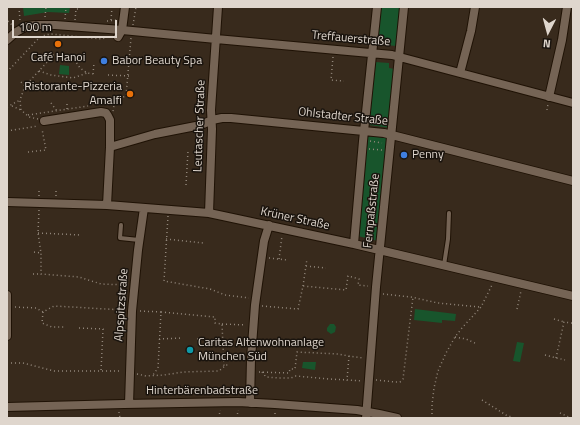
<!DOCTYPE html>
<html>
<head>
<meta charset="utf-8">
<style>
	body { margin:0 }
	#map { position:relative; width:580px; height:425px; overflow:hidden; background:#382a1c; font-family:"Titillium Web",sans-serif }
	canvas { display:block }
	.frame { position:absolute; inset:0; border:8px solid #dfd6cd; pointer-events:none }
	.north { position:absolute; left:528px; top:12px; width:40px; height:40px; -webkit-text-stroke:3px #1a140e; paint-order:stroke; rotate:186deg; font-size:11px; font-weight:700; line-height:16px; text-align:center; color:#dfd6cd }
	.north::after { content:''; display:block; margin:auto; width:14px; height:18px; background:#dfd6cd; clip-path:polygon(50% 0,100% 100%,50% 72%,0 100%) }
	.scale { position:absolute; left:12px; top:20px; width:105px; height:18px; box-sizing:border-box; border:2px solid #dfd6cd; border-top:0; padding-left:5px; font-size:12px; line-height:14px; white-space:nowrap; color:#dfd6cd; -webkit-text-stroke:3px #1a140e; paint-order:stroke }
</style>
</head>
<body>
<div id="map">
<canvas width="580" height="425"></canvas>
<div class="frame"></div>
<div class="north">N</div>
<div class="scale">100 m</div>
</div>
<script>
const c = document.querySelector('canvas').getContext('2d');
c.lineJoin = 'round';
function fillPath(path, color) {
  c.fillStyle = color;
  c.fill(path, 'evenodd');
}
function toPath(rows) {
  const path = new Path2D();
  for (const r of rows) {
    path.moveTo(r[0], r[1]);
    for (let i = 2; i < r.length; i += 2) path.lineTo(r[i], r[i + 1]);
  }
  return path;
}
function strokePath(path, color, width, dash) {
  c.strokeStyle = color;
  c.lineWidth = width;
  c.lineCap = dash ? 'butt' : 'round';
  c.setLineDash(dash || []);
  c.stroke(path);
}
function label(font, color, halo, rows, align = 'center') {
  c.font = font + ' "Titillium Web",sans-serif';
  c.lineWidth = 3;
  c.setLineDash([]);
  c.textBaseline = 'middle';
  c.strokeStyle = halo;
  c.fillStyle = color;
  for (const [text, x, y, turn = 0] of rows) {
    c.save();
    c.translate(x, y);
    c.rotate((+turn || 0) * Math.PI / 180);
    c.textAlign = isNaN(turn) ? turn : align;
    if (halo) c.strokeText(text, 0, 0);
    c.fillText(text, 0, 0);
    c.restore();
  }
}
const green = toPath([
	[23,7,70,7,69,13,48,12,24,16],
	[380,7,400,7,396,46,376,44],
	[375,62,389,63,389,68,395,69,390,128,369,125],
	[60,65,69,66,69,75,59,74],
	[368,136,388,138,378,241,358,236],
	[415,309,456,314,455,321,442,320,442,323,414,320],
	[330,324,334,324,336,327,335,332,331,334,327,331,327,328],
	[517,342,524,343,520,362,513,361],
	[303,362,316,362,315,370,302,368]
]);
const path = toPath([
	[19,7,20,21],
	[45,17,46,7],
	[65,19,66,7],
	[75,20,76,9,78,9],
	[111,20,112,7],
	[8,21,12,25],
	[107,21,117,20],
	[133,25,136,7],
	[381,40,393,41],
	[50,52,54,56,75,58,76,62,80,68,87,73,95,74],
	[333,57,331,80,344,81],
	[39,71,51,75,73,78,87,73],
	[7,72,38,39,45,35,51,34,102,39,107,37],
	[93,74,94,63],
	[108,75,129,76],
	[21,82,25,86],
	[51,103,57,111],
	[100,104,108,103],
	[12,106,21,110],
	[7,107,20,100],
	[67,109,67,102],
	[547,110,548,104],
	[113,111,115,100,126,96,131,38],
	[28,115,88,106],
	[38,119,29,117,21,110,20,100,25,86,50,59,50,52],
	[7,131,38,126],
	[370,141,382,143],
	[369,149,382,150],
	[28,152,46,150,42,129],
	[186,185,188,151],
	[39,196,39,188],
	[56,196,56,188],
	[39,210,38,233,41,253,41,274,79,277,101,284,127,285],
	[168,216,164,281,210,289,225,295,249,298],
	[38,233,81,235],
	[166,239,203,243],
	[34,252,41,253],
	[269,258,287,260],
	[279,259,282,236],
	[306,266,326,268],
	[33,274,41,274],
	[303,286,307,259],
	[383,294,411,297,438,303,480,307],
	[262,306,298,309,303,286,346,290,348,276,359,279,358,285,368,286],
	[15,307,36,308,43,312,54,306,124,310],
	[517,309,521,291],
	[140,311,161,312,158,368,153,375],
	[43,312,42,323,52,327,64,327],
	[161,312,215,317,215,323,222,324,224,367],
	[554,319,564,322],
	[222,324,246,325],
	[79,328,103,329,101,371],
	[455,337,466,339,477,344],
	[159,339,182,338],
	[197,339,222,341],
	[545,355,565,360],
	[349,356,347,380,362,381],
	[556,358,564,322,572,323,573,319],
	[7,363,23,363,54,371,122,371],
	[259,372,289,373,290,369,295,369,297,352,338,354,349,356,363,358],
	[262,372,266,377,279,378,291,378,296,376,329,379,347,380],
	[137,374,146,376,164,375,183,372,219,371,226,365,228,365],
	[376,380,395,382,400,382,403,379,413,297],
	[482,400,506,415,514,418],
	[119,412,120,418],
	[560,413,571,418],
	[219,418,220,410],
	[237,418,238,410],
	[275,418,275,412],
	[432,418,432,405,434,388,438,371,446,353,455,337,462,328,481,307,492,285]
]);
const lane = toPath([
	[121,225,120,238,139,240],
	[444,265,448,239,449,213]
]);
const street = toPath([
	[118,37,122,30,125,7],
	[7,40,16,32,27,26,36,25,55,25,122,30,216,39,392,55,573,103],
	[460,73,471,31,475,7],
	[549,97,562,40,567,7],
	[44,121,101,112,106,113,108,116,110,120,110,147,107,205],
	[110,147,155,134,201,125,212,120,222,118,231,118,384,133,573,181],
	[7,202,107,205,209,213,354,244,573,296],
	[209,213,212,129,211,110,218,7],
	[354,244,363,141,377,7],
	[7,295,7,336],
	[250,403,251,359,255,305,264,241,269,225],
	[129,404,132,311,138,250,144,208],
	[7,407,124,404,238,402,275,404,357,410,379,414,397,418],
	[366,418,376,287,404,7]
]);
const markers = [
	[58,44,4,"#e8710a"],
	[104,61,4,"#3f7fe0"],
	[130,94,4,"#e8710a"],
	[404,155,4,"#3f7fe0"],
	[190,350,4,"#0f9aa8"]
];
const streetNames = [
	["Treffauerstraße",351,39,5],
	["Ohlstadter Straße",343,117,6],
	["Leutascher Straße",200,126,-88],
	["Fernpaßstraße",372,211,-84],
	["Krüner Straße",295,219,12],
	["Alpspitzstraße",122,305,-86],
	["Hinterbärenbadstraße",202,391]
];
const poiNames = [
	["Café Hanoi",58,58,"center"],
	["Babor Beauty Spa",112,61],
	["Ristorante-Pizzeria",122,87,"right"],
	["Amalfi",122,101,"right"],
	["Penny",412,155],
	["Caritas Altenwohnanlage",198,343],
	["München Süd",198,357]
];
fillPath(green, '#18552c');
strokePath(lane, '#1f1205', 6);
strokePath(street, '#1f1205', 10);
strokePath(path, '#91867a', 1.5, [1, 3]);
strokePath(lane, '#756455', 4);
strokePath(street, '#756455', 8);
for (const [x, y, r, color] of markers) {
  const dot = new Path2D();
  dot.arc(x, y, r, 0, 2 * Math.PI);
  c.fillStyle = color;
  c.fill(dot);
  strokePath(dot, '#1a140e', 1.5);
}
label('12px', '#dfd6cd', '#1a140e', streetNames);
label('12px', '#dfd6cd', '#1a140e', poiNames, 'left');
</script>
</body>
</html>
